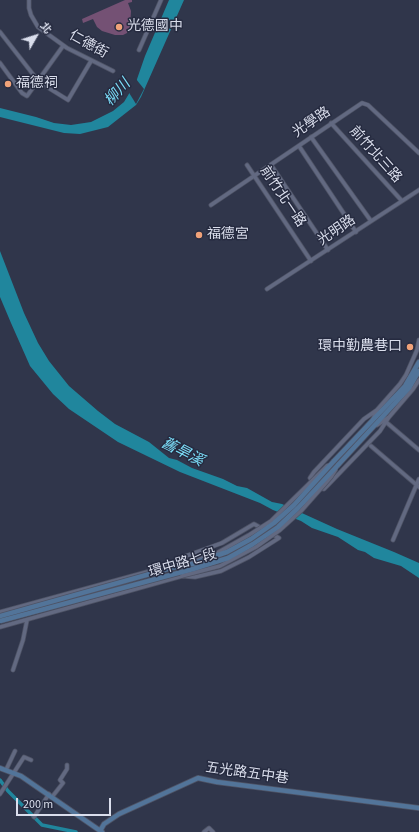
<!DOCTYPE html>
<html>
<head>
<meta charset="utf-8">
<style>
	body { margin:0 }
	#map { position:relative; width:419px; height:832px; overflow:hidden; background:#30364b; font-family:"Source Sans 3","Noto Sans TC",sans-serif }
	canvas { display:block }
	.north { position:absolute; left:16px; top:16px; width:40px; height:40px; -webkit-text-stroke:3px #262b40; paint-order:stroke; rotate:51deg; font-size:11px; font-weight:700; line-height:16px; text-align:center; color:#dadeec }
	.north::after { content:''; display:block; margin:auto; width:14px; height:18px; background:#dadeec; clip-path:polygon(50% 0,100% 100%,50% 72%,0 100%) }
	.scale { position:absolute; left:16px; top:798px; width:95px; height:18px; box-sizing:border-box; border:2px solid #dadeec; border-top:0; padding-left:5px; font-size:12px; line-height:14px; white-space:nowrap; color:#dadeec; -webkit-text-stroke:3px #262b40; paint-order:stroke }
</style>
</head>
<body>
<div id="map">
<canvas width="419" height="832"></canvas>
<div class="north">北</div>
<div class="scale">200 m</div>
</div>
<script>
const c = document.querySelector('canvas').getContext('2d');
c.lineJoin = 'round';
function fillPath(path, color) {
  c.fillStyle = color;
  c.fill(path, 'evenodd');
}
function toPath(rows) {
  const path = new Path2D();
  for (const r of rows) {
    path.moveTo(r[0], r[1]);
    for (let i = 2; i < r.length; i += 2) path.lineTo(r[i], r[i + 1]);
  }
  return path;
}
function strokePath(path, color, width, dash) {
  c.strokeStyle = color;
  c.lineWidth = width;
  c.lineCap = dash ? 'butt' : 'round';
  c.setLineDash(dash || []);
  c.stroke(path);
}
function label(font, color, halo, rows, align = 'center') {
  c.font = font + ' "Source Sans 3","Noto Sans TC",sans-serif';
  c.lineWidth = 3;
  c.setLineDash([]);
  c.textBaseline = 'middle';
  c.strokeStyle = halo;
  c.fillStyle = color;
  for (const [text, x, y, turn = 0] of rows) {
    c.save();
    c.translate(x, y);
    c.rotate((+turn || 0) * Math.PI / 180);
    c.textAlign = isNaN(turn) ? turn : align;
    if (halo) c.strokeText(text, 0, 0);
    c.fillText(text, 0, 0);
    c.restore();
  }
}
const green = toPath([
	[125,0,132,0,132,2,128,3,131,11,130,27,127,33,123,35,115,35,102,31,97,27,93,19,83,23,82,19]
]);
const water = toPath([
	[169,0,184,0,141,97,136,105,108,127,80,134,64,133,0,117,0,108,36,117,54,123,71,125,91,122,113,111,124,102,136,82,145,56],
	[0,251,24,313,38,343,49,361,69,386,98,411,115,424,149,442,169,458,177,460,192,468,223,479,237,486,247,488,272,502,282,504,337,529,394,552,419,563,419,578,401,566,374,558,365,552,358,550,338,537,312,528,301,521,273,510,260,503,180,472,118,442,69,409,53,394,30,366,11,323,0,297]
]);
const pier = toPath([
	[136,79,144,89,136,104,128,91]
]);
const canal = toPath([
	[0,780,8,791,42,825,76,832]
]);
const street = toPath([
	[29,0,29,8,31,15,38,27,67,48,113,71],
	[0,32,39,82,68,100,91,61],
	[139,50,161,0],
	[0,63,22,93,27,96,63,46],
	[331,123,402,201],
	[311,137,371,221],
	[299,146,356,232],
	[247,165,311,261],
	[271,165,328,250],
	[211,205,362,103,368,105,419,153],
	[267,289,419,190],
	[373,419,377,410,400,384,406,375,417,350,419,340],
	[386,422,419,450],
	[377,425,389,417,413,389,419,380],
	[371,446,419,487],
	[313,482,310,478,314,472,364,419,377,410],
	[319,488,324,489,329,484,380,431,389,417],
	[393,540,419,479],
	[0,612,176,564,186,556,222,543,254,524,279,538,249,557,221,571,195,577,182,576,0,627],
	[13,670,23,640,27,620],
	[6,770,15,751],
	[0,794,24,757,31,760],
	[52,797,63,783,60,780,67,769,67,765],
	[34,817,49,794],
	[204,832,209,828,213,832]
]);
const secondary = toPath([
	[334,461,405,386,419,362],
	[338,465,409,388,419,371],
	[0,768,21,776,102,832],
	[100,831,104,824,119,814,198,778,217,782,419,808]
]);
const streetBridge = toPath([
	[176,564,217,553,249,535,271,521,328,465],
	[182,576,220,566,256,547,280,530,301,511,331,477,336,469]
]);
const secondaryBridge = toPath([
	[0,616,171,568,192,564,227,552,251,539,274,523,294,505,334,461],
	[0,621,193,569,228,558,253,544,278,527,298,508,338,465]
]);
const markers = [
	[119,27,4,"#f0a279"],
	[8,84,4,"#f0a279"],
	[199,235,4,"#f0a279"],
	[410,347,4,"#f0a279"]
];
const poiNames = [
	["光德國中",127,27],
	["福德祠",16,84],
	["福德宮",207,235],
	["環中勤農巷口",402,347,"right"]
];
const streetNames = [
	["仁德街",88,45,29],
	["光學路",312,123,-34],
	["前竹北三路",375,155,48],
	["前竹北一路",282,197,56],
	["光明路",337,231,-34],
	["環中路七段",183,564,-16],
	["五光路五中巷",247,774,8]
];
const waterNames = [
	["柳川",118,93,-48],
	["舊旱溪",182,453,27]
];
fillPath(green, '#745174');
fillPath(water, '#20869d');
fillPath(pier, '#30364b');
strokePath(canal, '#20869d', 3.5);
strokePath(street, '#4e5365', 5);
strokePath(secondary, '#4e5365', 6);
strokePath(street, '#626981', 3.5);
strokePath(secondary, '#527499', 4.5);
strokePath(streetBridge, '#4e5365', 5, []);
strokePath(secondaryBridge, '#4e5365', 6, []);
strokePath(streetBridge, '#626981', 3.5);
strokePath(secondaryBridge, '#527499', 4.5);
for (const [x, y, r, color] of markers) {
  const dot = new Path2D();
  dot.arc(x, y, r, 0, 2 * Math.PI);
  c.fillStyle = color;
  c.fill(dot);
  strokePath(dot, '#262b40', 1.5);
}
label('14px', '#dadeec', '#262b40', poiNames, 'left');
label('14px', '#dadeec', '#262b40', streetNames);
label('italic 15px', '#7cdffa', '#262b40', waterNames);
</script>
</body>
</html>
